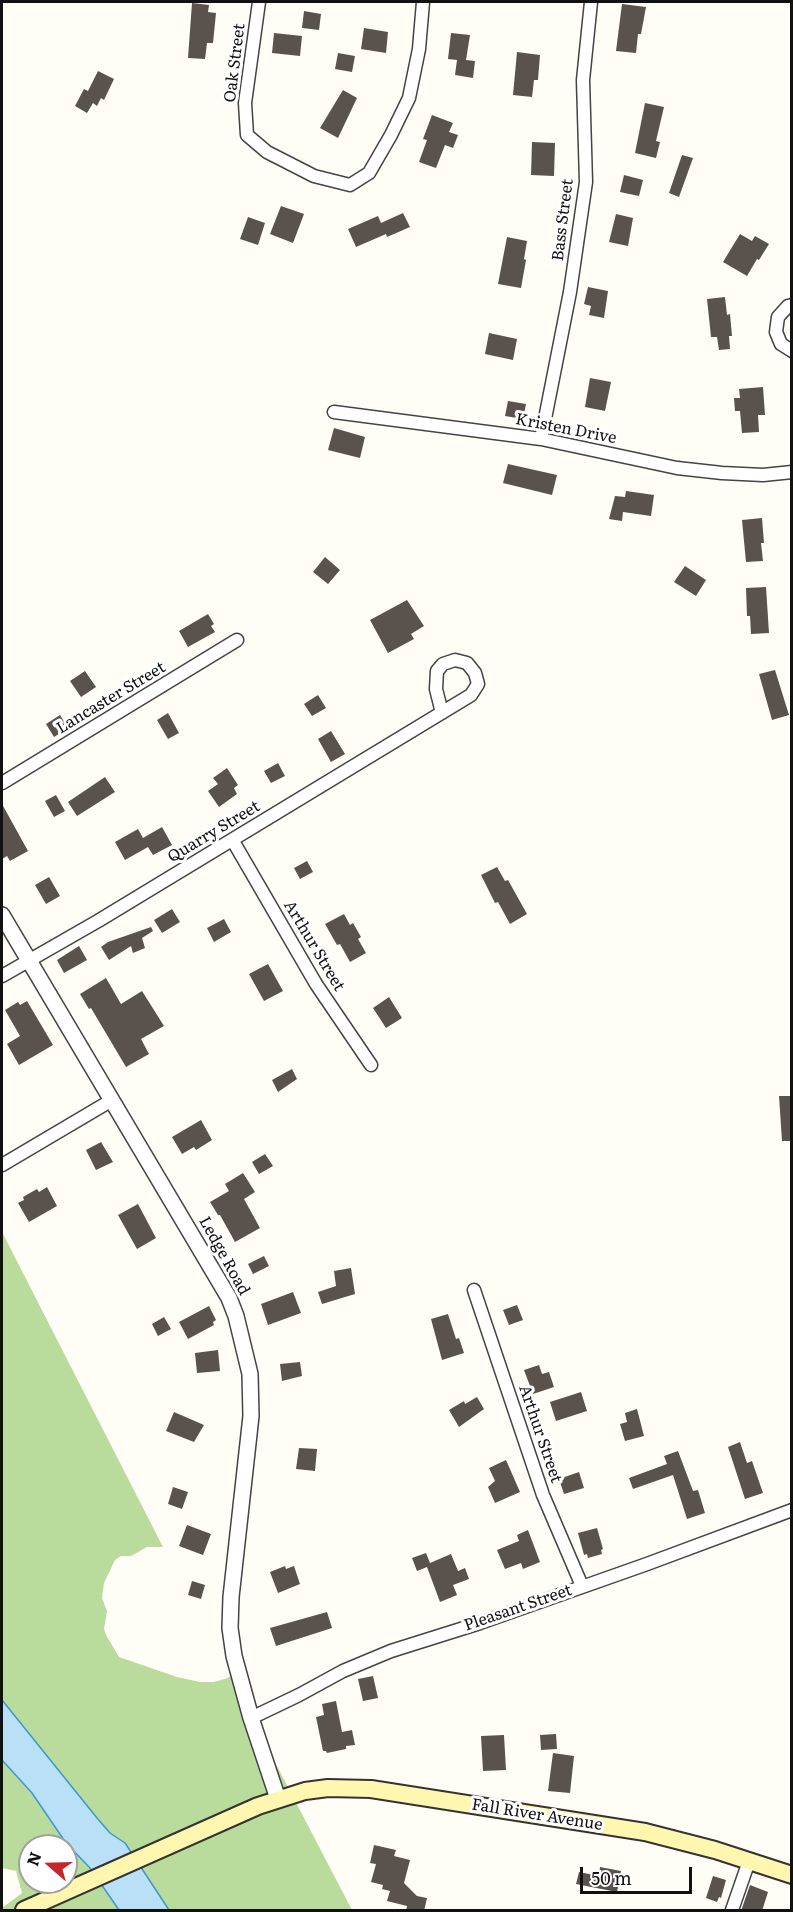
<!DOCTYPE html>
<html>
<head>
<meta charset="utf-8">
<style>
	body { margin:0 }
	#map { position:relative; width:793px; height:1912px; overflow:hidden; background:#fffdf5; font-family:Literata,serif }
	canvas { display:block }
	.frame { position:absolute; inset:0; border:3px solid #111; pointer-events:none }
	.north { position:absolute; left:18px; top:1834px; width:60px; height:60px; box-sizing:border-box; background:#fff; border:2px solid #a0a0a0; border-radius:50%; rotate:290deg; font-size:16px; font-weight:700; line-height:24px; text-align:center; color:#111 }
	.north::after { content:''; display:block; margin:auto; width:21px; height:27px; background:#c4262e; clip-path:polygon(50% 0,100% 100%,50% 72%,0 100%) }
	.scale { position:absolute; left:580px; top:1867px; width:112px; height:27px; box-sizing:border-box; border:3px solid #111; border-top:0; padding-left:8px; font-size:18px; line-height:21px; white-space:nowrap; color:#111; -webkit-text-stroke:4px #fff; paint-order:stroke }
</style>
</head>
<body>
<div id="map">
<canvas width="793" height="1912"></canvas>
<div class="frame"></div>
<div class="north">N</div>
<div class="scale">50 m</div>
</div>
<script>
const c = document.querySelector('canvas').getContext('2d');
c.lineJoin = 'round';
function fillPath(path, color) {
  c.fillStyle = color;
  c.fill(path, 'evenodd');
}
function toPath(rows) {
  const path = new Path2D();
  for (const r of rows) {
    path.moveTo(r[0], r[1]);
    for (let i = 2; i < r.length; i += 2) path.lineTo(r[i], r[i + 1]);
  }
  return path;
}
function strokePath(path, color, width, dash) {
  c.strokeStyle = color;
  c.lineWidth = width;
  c.lineCap = dash ? 'butt' : 'round';
  c.setLineDash(dash || []);
  c.stroke(path);
}
function label(font, color, halo, rows, align = 'center') {
  c.font = font + ' Literata,serif';
  c.lineWidth = 6;
  c.setLineDash([]);
  c.textBaseline = 'middle';
  c.strokeStyle = halo;
  c.fillStyle = color;
  for (const [text, x, y, turn = 0] of rows) {
    c.save();
    c.translate(x, y);
    c.rotate((+turn || 0) * Math.PI / 180);
    c.textAlign = isNaN(turn) ? turn : align;
    if (halo) c.strokeText(text, 0, 0);
    c.fillText(text, 0, 0);
    c.restore();
  }
}
const forest = toPath([
	[2,1232,163,1547,147,1547,131,1556,121,1556,115,1560,104,1583,102,1598,107,1611,104,1629,106,1635,119,1657,177,1677,200,1682,214,1682,228,1678,230,1676,352,1910,169,1910,125,1843,110,1833,97,1818,2,1700],
	[2,1760,32,1793,66,1843,90,1868,119,1910,2,1910,2,1908,22,1893,16,1871,2,1868],
	[30,1846,66,1846,66,1882,30,1882]
]);
const water = toPath([
	[2,1700,97,1818,110,1833,125,1843,169,1910,119,1910,90,1868,66,1843,32,1793,2,1760,2,1700]
]);
const building = toPath([
	[192,3,209,5,208,12,216,13,213,43,207,43,205,59,188,58],
	[622,4,646,7,641,34,638,34,636,53,616,51],
	[304,11,321,14,319,30,302,28],
	[364,28,388,32,386,53,361,49],
	[274,33,302,36,300,56,272,53],
	[451,33,470,35,466,60,475,61,473,78,455,75,457,60,448,59],
	[517,52,540,55,538,80,534,80,532,97,513,95],
	[338,53,355,56,352,72,335,69],
	[98,71,114,79,104,100,101,98,97,106,93,103,87,113,75,106,84,89,88,91],
	[343,90,357,98,338,138,320,128],
	[645,103,664,107,656,141,660,142,656,158,635,153],
	[432,115,453,123,449,132,458,135,453,148,445,145,436,168,419,162,427,140,423,139],
	[532,142,555,143,554,176,531,175],
	[682,155,693,158,679,197,669,193],
	[624,175,643,180,639,196,620,192],
	[281,206,304,214,293,243,270,234],
	[403,213,410,227,387,237,386,234,356,247,348,229,378,216,381,223],
	[616,214,633,218,628,246,609,242],
	[248,217,265,223,258,245,240,239],
	[740,234,752,241,755,236,769,244,759,260,757,259,747,276,723,262],
	[507,237,527,241,524,259,526,260,521,288,498,284],
	[588,287,608,291,604,318,589,315,591,306,584,304],
	[725,297,727,315,730,314,732,336,729,336,730,349,719,350,717,337,711,337,707,299],
	[489,333,517,339,513,360,485,354],
	[590,378,611,382,605,411,585,407],
	[763,387,765,415,758,415,759,432,742,433,740,411,735,411,734,398,740,398,739,389],
	[508,401,526,404,523,419,505,416],
	[334,428,365,437,360,458,328,450],
	[508,464,557,475,552,495,503,483],
	[626,491,654,495,651,516,623,512,622,521,609,519,615,496,625,497],
	[762,518,764,543,761,543,763,561,746,562,742,520],
	[325,557,340,570,328,584,313,572],
	[685,566,706,580,696,596,674,582],
	[766,587,769,633,751,634,750,616,747,616,746,588],
	[407,600,424,626,411,634,414,639,388,653,370,620],
	[208,614,214,624,211,626,215,632,188,647,179,631],
	[775,670,789,715,772,720,759,674],
	[85,671,96,687,81,697,70,681],
	[318,695,326,708,312,716,304,704],
	[168,713,179,733,168,739,157,720],
	[60,715,68,728,54,737,46,724],
	[331,731,345,754,331,762,318,739],
	[278,763,285,776,271,783,264,771],
	[227,768,238,785,234,788,237,794,219,807,208,791,218,784,213,778],
	[105,777,115,792,77,816,68,802],
	[56,795,65,811,54,817,45,801],
	[2,804,28,851,10,861,7,856,2,859],
	[162,827,172,845,153,855,148,847,125,860,115,842,138,829,143,838],
	[307,861,313,872,300,879,294,868],
	[497,867,505,881,508,880,527,914,510,924,498,902,495,903,481,875],
	[49,877,60,896,46,904,35,885],
	[172,909,180,922,162,933,154,920],
	[344,914,350,925,353,923,361,937,358,939,366,953,350,962,340,944,337,945,325,924],
	[224,919,231,932,214,942,207,928],
	[151,927,153,931,142,938,145,948,133,953,131,946,109,960,101,947,108,942],
	[79,946,87,960,64,973,57,960],
	[268,964,283,991,264,1001,249,974],
	[106,978,121,1004,142,991,164,1026,141,1039,149,1054,126,1067,91,1008,89,1009,80,994],
	[389,997,402,1018,386,1028,373,1008],
	[27,1001,53,1045,19,1065,7,1044,20,1036,5,1010,18,1002,20,1005],
	[292,1069,297,1079,278,1092,272,1080],
	[779,1096,792,1096,792,1141,782,1141],
	[201,1120,212,1140,196,1150,194,1147,182,1154,172,1137],
	[101,1142,113,1162,96,1170,86,1150],
	[265,1154,273,1166,259,1174,252,1162],
	[243,1173,255,1192,244,1199,260,1228,235,1242,220,1215,218,1215,210,1202,229,1191,225,1184],
	[47,1187,57,1206,29,1222,18,1203,24,1200,23,1197,37,1189,39,1192],
	[138,1204,156,1238,137,1249,118,1215],
	[264,1256,269,1266,253,1274,248,1264],
	[351,1268,355,1294,322,1304,318,1292,336,1286,334,1271],
	[293,1292,301,1313,268,1325,261,1304],
	[517,1305,523,1320,509,1325,503,1310],
	[209,1306,216,1320,213,1322,214,1325,188,1339,179,1322],
	[448,1314,456,1339,459,1338,464,1353,442,1360,431,1319],
	[164,1317,171,1329,158,1336,152,1324],
	[218,1350,220,1371,197,1373,195,1353],
	[300,1362,302,1376,282,1381,280,1364],
	[539,1365,542,1374,549,1372,554,1387,533,1394,524,1370],
	[581,1392,587,1411,556,1421,550,1402],
	[477,1397,484,1409,459,1427,449,1410,464,1401,465,1404],
	[637,1409,644,1436,625,1441,620,1424,627,1422,625,1413],
	[174,1412,204,1425,194,1442,166,1431],
	[740,1442,747,1463,752,1461,763,1493,745,1499,728,1447],
	[299,1448,317,1449,315,1471,296,1469],
	[678,1451,693,1491,698,1490,705,1513,687,1519,673,1475,633,1489,629,1478,667,1464,664,1456],
	[506,1460,520,1492,495,1503,488,1487,495,1481,489,1468],
	[579,1472,584,1488,564,1494,559,1479],
	[173,1487,188,1492,182,1509,168,1504],
	[187,1525,211,1534,203,1555,179,1546],
	[597,1528,603,1549,601,1550,602,1554,588,1558,587,1554,584,1555,578,1533],
	[528,1530,540,1562,523,1569,521,1563,505,1569,497,1550,519,1541,517,1535],
	[426,1553,430,1563,451,1554,458,1571,465,1568,469,1579,453,1585,457,1595,440,1602,427,1567,417,1571,412,1558],
	[285,1566,286,1569,294,1566,300,1584,278,1593,270,1572],
	[192,1581,205,1585,201,1599,188,1595],
	[327,1612,332,1628,276,1646,270,1628],
	[373,1676,378,1698,363,1701,358,1679],
	[336,1701,342,1732,352,1730,355,1745,346,1746,346,1749,327,1753,326,1751,323,1751,316,1717,324,1715,322,1704],
	[556,1734,557,1749,541,1750,540,1735],
	[504,1735,506,1770,483,1771,481,1736],
	[553,1753,574,1756,570,1793,548,1791],
	[374,1845,396,1850,394,1856,410,1860,404,1883,417,1896,427,1898,424,1911,406,1911,407,1906,387,1901,390,1891,382,1889,383,1885,371,1882,376,1864,370,1863],
	[600,1867,621,1871,617,1892,576,1884,579,1872,599,1876],
	[713,1876,726,1880,721,1898,719,1897,717,1902,706,1898],
	[750,1885,768,1892,762,1911,741,1911]
]);
const minor = toPath([
	[259,2,245,103,247,135,267,152,314,176,350,185,369,173,391,135,409,98,419,49,423,2],
	[792,305,788,306,778,317,776,332,781,344,792,351],
	[334,412,541,439,677,468,722,473,763,475,792,472],
	[541,439,570,292,586,182,583,80,591,2],
	[2,783,237,640],
	[233,841,316,984,371,1065],
	[2,976,98,921,471,695,478,684,475,673,467,663,455,660,443,664,437,671,436,689,442,713],
	[2,1165,112,1100],
	[474,1290,543,1495,582,1586],
	[251,1718,299,1695,343,1671,391,1651,480,1623,647,1564,792,1510],
	[732,1910,749,1861]
]);
const tertiary = toPath([
	[2,915,229,1298,236,1316,250,1374,251,1416,231,1597,230,1628,234,1656,251,1718,278,1799]
]);
const secondary = toPath([
	[24,1910,258,1806,305,1791,328,1788,371,1789,645,1832,715,1850,792,1875]
]);
const streetNames = [
	["Oak Street",235,63,-83],
	["Bass Street",563,220,-83],
	["Kristen Drive",566,429,11],
	["Lancaster Street",111,698,-31],
	["Quarry Street",214,832,-31],
	["Arthur Street",314,946,59],
	["Ledge Road",224,1256,61],
	["Arthur Street",540,1434,71],
	["Pleasant Street",518,1608,-19],
	["Fall River Avenue",537,1815,9]
];
fillPath(forest, '#b9dc9c');
fillPath(water, '#b9e0f7');
strokePath(water, '#3f96cf', 1.5);
fillPath(building, '#5a524d');
strokePath(minor, '#444', 15);
strokePath(tertiary, '#444', 18);
strokePath(secondary, '#333', 20);
strokePath(minor, '#fff', 12);
strokePath(tertiary, '#fff', 15);
strokePath(secondary, '#fff6b0', 16);
label('16px', '#111', '#fff', streetNames);
</script>
</body>
</html>
